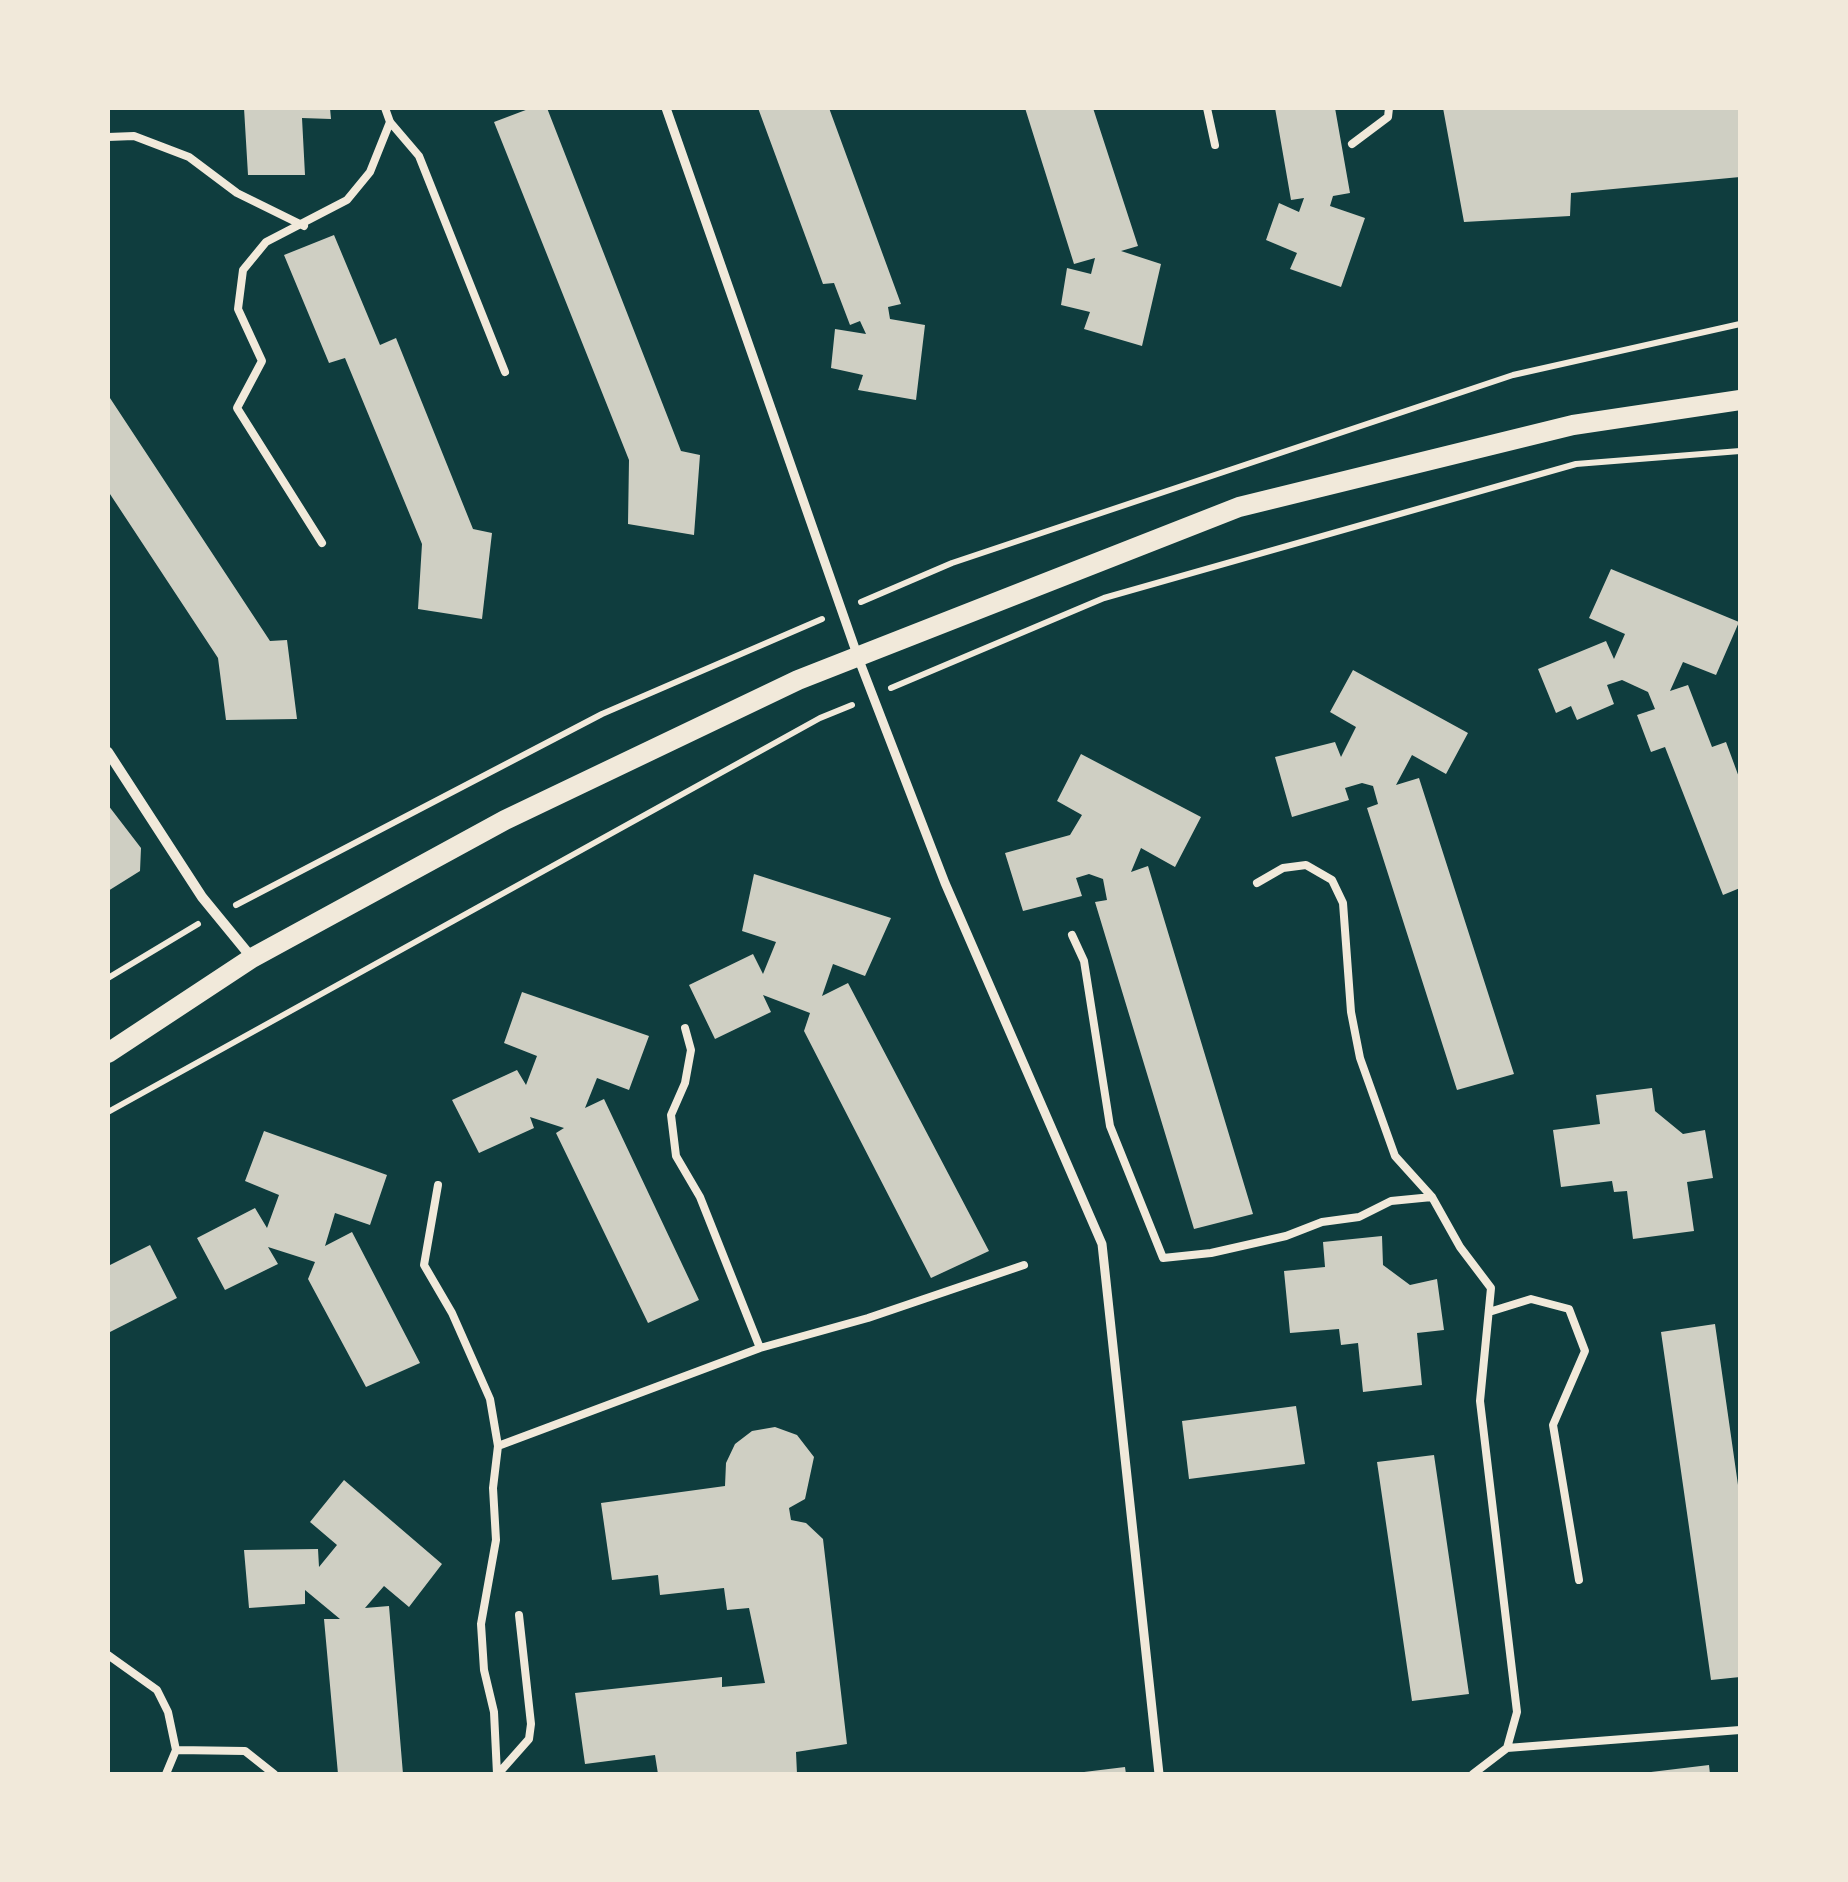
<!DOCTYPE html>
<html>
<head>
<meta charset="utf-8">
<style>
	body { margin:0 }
	#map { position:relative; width:1848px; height:1882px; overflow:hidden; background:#0f3d3e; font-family:"PT Sans",sans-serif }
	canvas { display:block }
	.frame { position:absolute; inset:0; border:110px solid #f1e9da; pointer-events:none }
</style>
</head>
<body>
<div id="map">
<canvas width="1848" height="1882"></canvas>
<div class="frame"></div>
</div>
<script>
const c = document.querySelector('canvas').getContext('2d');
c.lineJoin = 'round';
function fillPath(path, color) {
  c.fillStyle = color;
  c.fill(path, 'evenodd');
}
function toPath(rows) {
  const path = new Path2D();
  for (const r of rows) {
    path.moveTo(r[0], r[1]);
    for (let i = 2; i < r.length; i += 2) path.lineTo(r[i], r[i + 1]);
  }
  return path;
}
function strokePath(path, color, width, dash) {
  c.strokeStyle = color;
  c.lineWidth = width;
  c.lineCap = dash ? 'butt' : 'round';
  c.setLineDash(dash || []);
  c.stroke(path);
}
const building = toPath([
	[244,108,330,108,331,119,302,118,305,175,248,175],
	[531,108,547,108,681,451,700,455,694,535,628,524,629,460,494,122],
	[758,108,829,108,901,304,888,307,890,319,925,325,916,400,858,390,863,375,831,368,835,329,866,334,860,321,850,325,834,283,823,284],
	[1025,108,1093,108,1138,246,1121,251,1161,264,1142,346,1084,329,1090,312,1061,305,1067,268,1091,274,1095,258,1074,264],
	[1275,108,1335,108,1350,193,1333,196,1330,206,1365,218,1341,287,1290,269,1297,253,1266,240,1279,203,1299,212,1304,198,1291,200],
	[1443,108,1740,108,1740,177,1571,193,1570,216,1464,222],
	[334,235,380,345,396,338,473,529,492,533,482,619,418,609,422,544,345,358,329,363,284,255],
	[108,395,270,641,287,640,297,719,226,720,218,658,108,491],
	[1611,569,1739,622,1716,675,1683,662,1670,691,1688,685,1712,747,1726,742,1740,780,1740,888,1723,895,1665,747,1651,752,1637,715,1655,709,1648,692,1622,680,1607,685,1614,704,1577,720,1571,706,1556,713,1538,669,1606,641,1614,659,1625,634,1589,618],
	[1353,670,1468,733,1446,774,1412,755,1396,785,1419,778,1514,1074,1457,1090,1367,808,1378,804,1373,786,1362,783,1345,788,1349,800,1292,817,1275,757,1335,742,1341,757,1356,727,1330,712],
	[1081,754,1201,817,1175,867,1141,848,1131,872,1148,866,1253,1214,1194,1229,1095,902,1107,900,1103,879,1089,874,1076,878,1082,896,1023,911,1005,853,1070,835,1082,815,1057,801],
	[108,805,141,848,140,871,108,891],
	[754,874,891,918,865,976,833,964,822,996,848,983,989,1251,931,1278,804,1031,810,1013,763,995,771,1012,715,1039,689,985,753,954,763,974,776,942,742,931],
	[522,992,649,1036,629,1090,597,1078,585,1108,604,1099,699,1300,648,1323,556,1133,564,1128,530,1117,534,1128,479,1153,452,1100,517,1070,526,1085,537,1056,504,1043],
	[1652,1088,1655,1111,1683,1134,1705,1130,1713,1178,1687,1182,1694,1231,1633,1239,1627,1191,1614,1192,1612,1181,1561,1187,1553,1130,1600,1124,1596,1095],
	[264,1131,387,1175,370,1225,335,1213,325,1246,352,1232,420,1363,366,1387,308,1279,315,1262,268,1247,278,1264,225,1290,197,1238,255,1208,267,1228,279,1195,245,1181],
	[1382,1236,1383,1265,1410,1285,1437,1279,1444,1330,1417,1333,1422,1385,1363,1392,1358,1343,1341,1345,1339,1329,1290,1333,1284,1271,1325,1267,1323,1242],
	[150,1245,177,1298,108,1333,108,1266],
	[1715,1324,1740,1499,1740,1677,1711,1680,1661,1332],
	[1296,1406,1305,1464,1189,1479,1182,1421],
	[775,1427,797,1435,814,1457,805,1499,789,1508,791,1520,806,1523,823,1539,847,1744,796,1752,797,1774,658,1774,655,1755,585,1764,575,1693,722,1677,722,1687,765,1683,749,1608,727,1610,724,1588,660,1595,658,1575,612,1580,601,1503,725,1486,726,1463,735,1444,752,1431],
	[1434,1455,1469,1694,1412,1701,1377,1462],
	[344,1480,442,1564,409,1607,384,1586,365,1608,389,1606,403,1774,338,1774,324,1619,340,1619,305,1590,305,1604,249,1608,244,1550,318,1549,319,1567,337,1545,310,1522],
	[1709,1765,1710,1774,1651,1774,1651,1772],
	[1125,1767,1126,1774,1084,1774,1084,1772]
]);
const path = toPath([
	[861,602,952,563,1513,375,1740,324],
	[891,688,1104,598,1576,464,1740,451],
	[236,905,602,714,822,619],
	[108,978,198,924],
	[108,1112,820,718,852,705]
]);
const service = toPath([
	[385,108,390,122,419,156,505,372],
	[1207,108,1215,145],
	[108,137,134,136,189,157,237,193,304,226],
	[1352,144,1388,117,1389,108],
	[322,543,237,408,262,361,238,309,243,270,266,242,347,200,370,172,390,122],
	[1257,883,1283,868,1306,865,1332,880,1343,903,1351,1012,1360,1058,1395,1156,1432,1197,1460,1247,1491,1288,1480,1401,1517,1712,1507,1748],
	[1072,935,1084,961,1110,1126,1163,1258,1211,1253,1286,1236,1322,1222,1359,1217,1391,1201,1432,1197],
	[685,1028,691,1050,685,1083,671,1115,676,1156,700,1197,760,1348],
	[438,1185,424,1265,452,1313,490,1399,498,1446,493,1488,496,1540,481,1624,484,1670,494,1712,497,1774],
	[1489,1312,1531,1299,1569,1309,1585,1351,1553,1425,1579,1580],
	[498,1446,760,1348,868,1318,1024,1265],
	[108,1655,157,1690,168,1712,176,1750,166,1774],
	[176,1750,245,1751,274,1774],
	[498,1774,529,1739,531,1724,519,1615],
	[1473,1774,1507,1748,1740,1730]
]);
const pedestrian = toPath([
	[666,108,859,660,945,883,1102,1244,1159,1774]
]);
const minor = toPath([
	[108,752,202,897,252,958]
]);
const secondary = toPath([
	[108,1053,252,958,505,820,798,680,1239,507,1573,425,1740,400]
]);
fillPath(building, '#cfcfc3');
strokePath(path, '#f1e9da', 6);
strokePath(service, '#f1e9da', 8);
strokePath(pedestrian, '#f1e9da', 9);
strokePath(minor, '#f1e9da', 10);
strokePath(secondary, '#f1e9da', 20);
</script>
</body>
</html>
